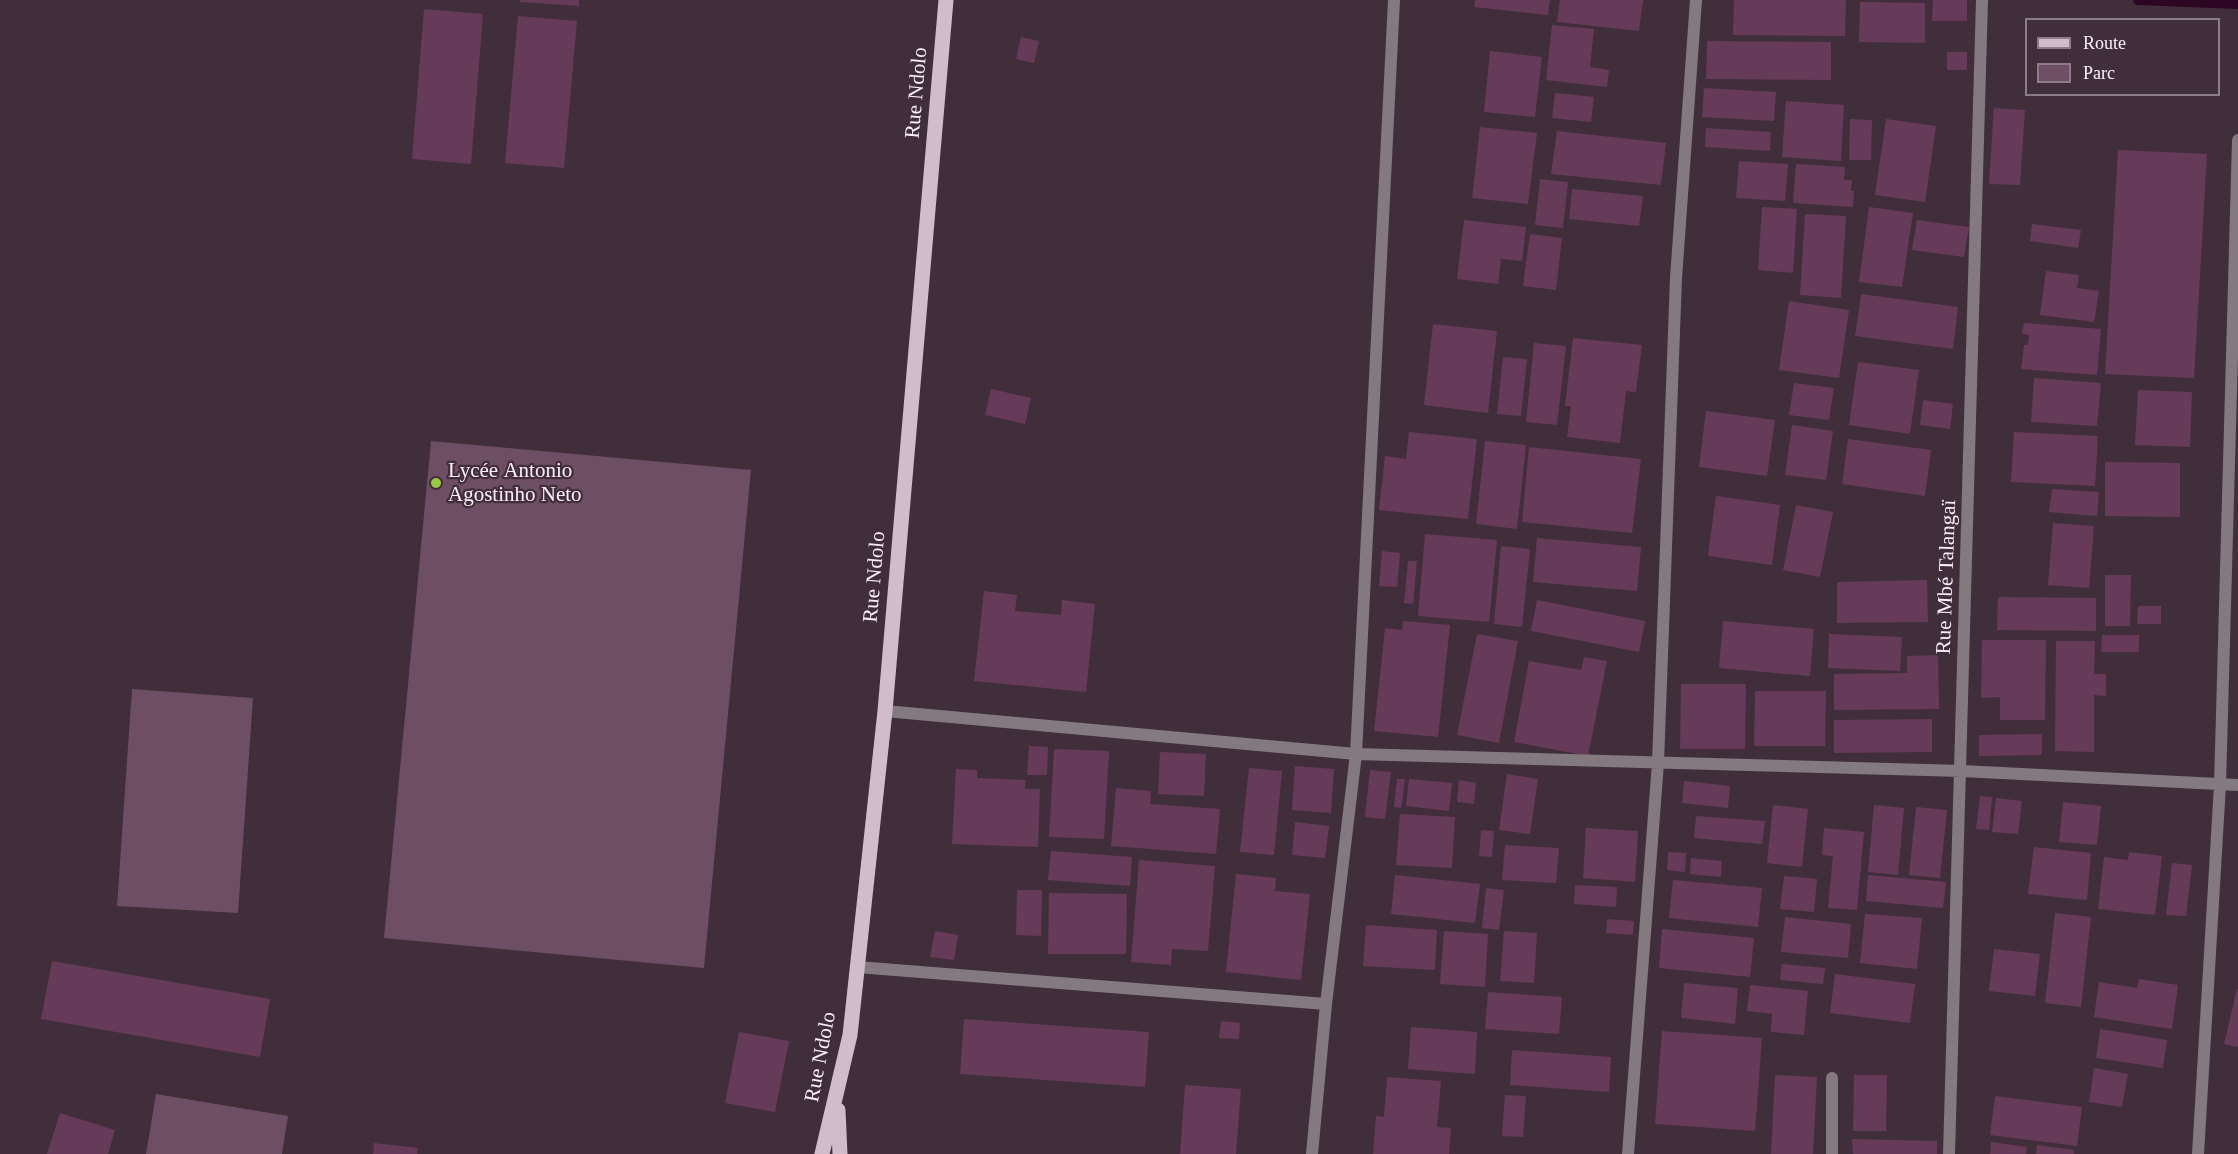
<!DOCTYPE html>
<html>
<head>
<meta charset="utf-8">
<style>
	body { margin:0 }
	#map { position:relative; width:2238px; height:1154px; overflow:hidden; background:#412e3b; font-family:Georgia,serif }
	canvas { display:block }
	.legend { position:absolute; left:2025px; top:18px; width:195px; height:78px; box-sizing:border-box; background:#412e3b; border:2px solid #8c7c87; margin:0; padding:8px 10px; list-style:none; font-size:18px; color:#fdf0f9 }
	.legend li { display:flex; align-items:center; gap:12px; height:30px }
	.legend b { width:30px; border:2px solid #8c7c87 }
</style>
</head>
<body>
<div id="map">
<canvas width="2238" height="1154"></canvas>
<ul class="legend">
<li><b style="height:8px;background:#d1bcca"></b>Route</li>
<li><b style="height:16px;background:#6e4e64"></b>Parc</li>
</ul>
</div>
<script>
const c = document.querySelector('canvas').getContext('2d');
c.lineJoin = 'round';
function fillPath(path, color) {
  c.fillStyle = color;
  c.fill(path, 'evenodd');
}
function toPath(rows) {
  const path = new Path2D();
  for (const r of rows) {
    path.moveTo(r[0], r[1]);
    for (let i = 2; i < r.length; i += 2) path.lineTo(r[i], r[i + 1]);
  }
  return path;
}
function strokePath(path, color, width, dash) {
  c.strokeStyle = color;
  c.lineWidth = width;
  c.lineCap = dash ? 'butt' : 'round';
  c.setLineDash(dash || []);
  c.stroke(path);
}
function label(font, color, halo, rows, align = 'center') {
  c.font = font + ' Georgia,serif';
  c.lineWidth = 4.5;
  c.setLineDash([]);
  c.textBaseline = 'middle';
  c.strokeStyle = halo;
  c.fillStyle = color;
  for (const [text, x, y, turn = 0] of rows) {
    c.save();
    c.translate(x, y);
    c.rotate((+turn || 0) * Math.PI / 180);
    c.textAlign = isNaN(turn) ? turn : align;
    if (halo) c.strokeText(text, 0, 0);
    c.fillText(text, 0, 0);
    c.restore();
  }
}
const green = toPath([
	[431,441,751,470,704,968,384,938],
	[132,689,253,698,238,913,117,906],
	[156,1094,288,1116,282,1154,146,1154]
]);
const stream = toPath([
	[2138,0,2238,4]
]);
const building = toPath([
	[520,0,579,0,579,6,520,2],
	[1475,0,1550,0,1548,15,1474,7],
	[1560,0,1643,0,1639,31,1557,22],
	[1734,0,1846,0,1845,36,1733,35],
	[1933,0,1967,0,1967,21,1932,21],
	[1860,2,1925,3,1925,43,1859,42],
	[424,9,483,14,471,164,412,159],
	[518,16,577,21,564,168,505,163],
	[1552,25,1594,29,1590,67,1609,70,1607,87,1546,80],
	[1021,37,1039,41,1034,63,1016,59],
	[1707,41,1831,42,1831,80,1706,79],
	[1490,51,1542,57,1535,117,1484,112],
	[1947,52,1967,52,1967,70,1947,70],
	[1704,88,1776,92,1774,121,1702,117],
	[1555,93,1594,97,1591,122,1552,118],
	[1786,101,1844,105,1841,161,1782,157],
	[1994,108,2025,110,2020,185,1989,184],
	[1850,119,1872,120,1871,160,1849,160],
	[1886,119,1936,126,1925,202,1875,195],
	[1480,127,1537,133,1528,204,1472,198],
	[1706,128,1771,132,1770,151,1705,147],
	[1557,131,1666,143,1661,185,1551,174],
	[2118,150,2207,154,2194,378,2105,374],
	[1739,161,1788,164,1785,201,1736,198],
	[1796,164,1845,167,1844,180,1852,180,1851,191,1854,191,1853,207,1793,203],
	[1540,179,1568,182,1563,228,1535,225],
	[1572,189,1643,196,1639,226,1569,219],
	[1762,207,1797,209,1793,273,1758,270],
	[1869,207,1913,213,1902,287,1859,282],
	[1805,214,1846,216,1841,298,1800,295],
	[1464,220,1526,227,1522,261,1501,259,1498,284,1457,279],
	[1917,220,1969,227,1964,257,1912,250],
	[2032,224,2081,230,2078,248,2030,241],
	[1530,234,1562,238,1556,290,1523,286],
	[2046,271,2079,275,2077,288,2099,291,2094,322,2040,315],
	[1861,294,1958,307,1953,349,1855,336],
	[1789,301,1849,310,1839,378,1779,370],
	[2024,323,2101,329,2097,375,2021,369,2024,345,2028,345,2029,335,2022,334],
	[1433,324,1497,331,1488,413,1424,405],
	[1573,338,1642,345,1636,392,1626,391,1620,443,1567,437,1571,406,1565,406],
	[1534,343,1566,346,1557,425,1526,422],
	[1503,357,1527,359,1521,416,1497,414],
	[1858,362,1919,370,1910,434,1849,425],
	[2034,378,2101,383,2097,426,2031,422],
	[1794,383,1834,388,1829,420,1789,415],
	[991,389,1031,398,1025,424,985,415],
	[2138,390,2192,392,2190,447,2135,445],
	[1923,400,1953,404,1950,429,1920,425],
	[1706,411,1775,420,1767,476,1699,467],
	[1792,425,1833,431,1826,480,1785,475],
	[1409,432,1477,439,1468,519,1379,510,1385,456,1406,459],
	[2014,432,2098,436,2095,486,2011,482],
	[1848,439,1931,450,1925,496,1842,484],
	[1485,441,1526,445,1517,529,1476,524],
	[1529,447,1641,459,1632,533,1522,522],
	[2105,462,2180,463,2180,517,2105,516],
	[2052,489,2099,492,2097,516,2049,512],
	[1716,496,1780,505,1772,565,1708,556],
	[1796,505,1833,512,1820,577,1783,570],
	[2053,523,2094,526,2089,588,2048,585],
	[1425,534,1497,540,1489,622,1418,616],
	[1537,538,1641,547,1637,591,1533,582],
	[1501,546,1530,549,1522,627,1494,624],
	[1382,551,1400,553,1397,587,1379,586],
	[1408,561,1417,561,1413,604,1404,603],
	[2105,575,2131,575,2130,626,2105,626],
	[1927,580,1928,622,1837,623,1837,582],
	[984,591,1017,595,1015,611,1061,615,1062,600,1095,604,1086,692,974,681],
	[1998,597,2096,598,2096,631,1997,630],
	[1537,600,1645,621,1639,652,1531,631],
	[2138,606,2161,606,2161,624,2137,624],
	[1403,621,1450,625,1438,737,1374,731,1385,628,1402,630],
	[1723,621,1814,629,1810,676,1719,668],
	[1477,634,1518,641,1499,743,1457,735],
	[1829,634,1902,637,1900,671,1828,668],
	[2102,635,2139,635,2139,652,2101,652],
	[1982,640,2046,640,2045,720,2000,720,2000,697,1981,698],
	[2056,641,2095,641,2094,674,2106,674,2106,696,2094,695,2094,752,2055,751],
	[1938,655,1939,709,1834,710,1834,674,1907,673,1907,656],
	[1584,657,1607,661,1588,756,1514,742,1529,661,1581,670],
	[1681,684,1746,684,1745,749,1680,749],
	[1755,691,1826,691,1825,746,1754,746],
	[1932,719,1932,752,1834,753,1834,720],
	[2042,734,2042,755,1979,756,1979,735],
	[1029,746,1048,747,1047,775,1027,775],
	[1054,749,1109,751,1104,839,1049,837],
	[1160,752,1206,754,1204,796,1158,794],
	[1295,766,1334,769,1331,813,1292,810],
	[1249,768,1282,771,1274,855,1240,852],
	[956,769,977,770,977,778,1026,780,1025,789,1040,789,1038,847,952,844],
	[1370,770,1391,772,1385,819,1365,817],
	[1507,774,1538,779,1530,834,1499,830],
	[1397,779,1405,779,1401,808,1394,807],
	[1409,779,1452,783,1449,811,1406,806],
	[1459,780,1476,783,1474,804,1457,802],
	[1684,781,1730,786,1728,808,1682,803],
	[1116,788,1151,791,1150,804,1220,809,1216,854,1111,846],
	[1980,796,1992,797,1989,830,1976,829],
	[1996,798,2022,801,2018,834,1992,832],
	[2063,802,2101,806,2097,845,2059,842],
	[1773,805,1808,809,1802,867,1767,863],
	[1874,805,1904,808,1898,875,1868,872],
	[1916,807,1947,810,1940,878,1909,875],
	[1400,814,1455,817,1452,868,1396,865],
	[1696,816,1765,821,1762,844,1694,838],
	[1295,822,1329,826,1325,858,1292,855],
	[1586,828,1638,831,1635,882,1583,878],
	[1824,828,1864,832,1857,910,1828,908,1833,856,1822,855],
	[1481,830,1494,831,1492,857,1479,856],
	[1505,845,1559,848,1556,883,1502,880],
	[2034,847,2091,853,2087,900,2028,894],
	[1051,851,1132,857,1130,886,1048,880],
	[1668,852,1686,853,1685,872,1667,870],
	[2129,852,2162,856,2155,915,2098,909,2104,857,2128,860],
	[1691,858,1722,861,1721,877,1690,874],
	[1139,860,1215,866,1208,951,1172,949,1171,965,1131,962],
	[2172,863,2192,865,2186,916,2166,915],
	[1236,874,1276,878,1275,891,1310,894,1301,980,1226,972],
	[1395,875,1480,884,1475,923,1391,914],
	[1868,875,1946,882,1943,908,1866,901],
	[1784,876,1817,879,1814,912,1780,909],
	[1673,880,1762,888,1758,927,1669,918],
	[1575,885,1617,887,1616,907,1574,904],
	[1486,888,1504,890,1499,930,1482,928],
	[1017,890,1042,890,1041,936,1016,935],
	[1049,893,1127,894,1126,954,1048,954],
	[2055,913,2091,917,2081,1007,2045,1003],
	[1865,914,1922,918,1917,969,1860,963],
	[1785,917,1851,924,1848,958,1781,952],
	[1607,919,1634,921,1633,935,1606,933],
	[1366,925,1437,930,1435,970,1363,966],
	[1662,929,1754,938,1750,977,1659,968],
	[935,931,958,935,954,960,930,957],
	[1444,931,1488,934,1485,987,1440,984],
	[1504,931,1537,933,1534,983,1500,981],
	[1994,949,2040,954,2035,996,1989,991],
	[52,961,270,999,260,1057,41,1019],
	[1782,964,1825,968,1823,984,1780,980],
	[1835,974,1915,984,1910,1023,1830,1013],
	[2139,979,2178,985,2172,1029,2094,1017,2099,982,2137,988],
	[1684,983,1738,988,1735,1024,1681,1018],
	[1750,985,1808,991,1804,1035,1771,1032,1772,1014,1747,1011],
	[2237,989,2238,989,2238,1047,2224,1044],
	[1488,992,1562,997,1559,1034,1485,1029],
	[964,1019,1149,1032,1145,1087,960,1074],
	[1221,1021,1240,1023,1239,1039,1219,1038],
	[1411,1027,1477,1032,1475,1074,1408,1069],
	[2100,1029,2167,1040,2163,1068,2096,1058],
	[1662,1031,1762,1038,1755,1131,1655,1124],
	[739,1032,789,1041,775,1112,725,1103],
	[1512,1050,1611,1057,1609,1092,1510,1085],
	[2094,1068,2128,1074,2122,1107,2089,1102],
	[1775,1075,1817,1077,1813,1154,1771,1154],
	[1854,1075,1887,1075,1886,1131,1853,1131],
	[1387,1077,1441,1081,1437,1127,1451,1128,1449,1154,1373,1154,1376,1116,1384,1117],
	[1185,1085,1241,1089,1236,1154,1180,1154],
	[1505,1095,1526,1096,1523,1137,1502,1136],
	[1995,1096,2082,1107,2077,1146,1990,1135],
	[60,1113,115,1130,108,1154,47,1154],
	[1852,1139,1937,1141,1937,1154,1853,1154],
	[1991,1142,2027,1147,2026,1154,1990,1154],
	[374,1143,418,1148,417,1154,373,1154],
	[2037,1145,2074,1150,2074,1154,2036,1154]
]);
const minor = toPath([
	[885,711,1356,754,1962,771,2238,785],
	[857,967,1326,1004],
	[1832,1078,1832,1154],
	[1312,1154,1326,1004,1356,754,1394,0],
	[1628,1154,1658,763,1676,278,1696,0],
	[1949,1154,1982,0],
	[2198,1154,2220,785,2238,140]
]);
const primary = toPath([
	[838,1110,840,1154],
	[822,1154,850,1035,885,711,946,0]
]);
const markers = [
	[436,483,6,"#94cc3d"]
];
const streetNames = [
	["Rue Ndolo",917,93,-85],
	["Rue Ndolo",875,577,-85],
	["Rue Mbé Talangaï",1947,577,-88],
	["Rue Ndolo",821,1057,-79]
];
const poiNames = [
	["Lycée Antonio",448,471],
	["Agostinho Neto",448,495]
];
fillPath(green, '#6e4e64');
strokePath(stream, '#2c0623', 10);
fillPath(building, '#663b59');
strokePath(minor, '#83797f', 12);
strokePath(primary, '#d1bcca', 15);
for (const [x, y, r, color] of markers) {
  const dot = new Path2D();
  dot.arc(x, y, r, 0, 2 * Math.PI);
  c.fillStyle = color;
  c.fill(dot);
  strokePath(dot, '#412e3b', 2);
}
label('21px', '#fdf0f9', '#412e3b', streetNames);
label('21px', '#fdf0f9', '#412e3b', poiNames, 'left');
</script>
</body>
</html>
